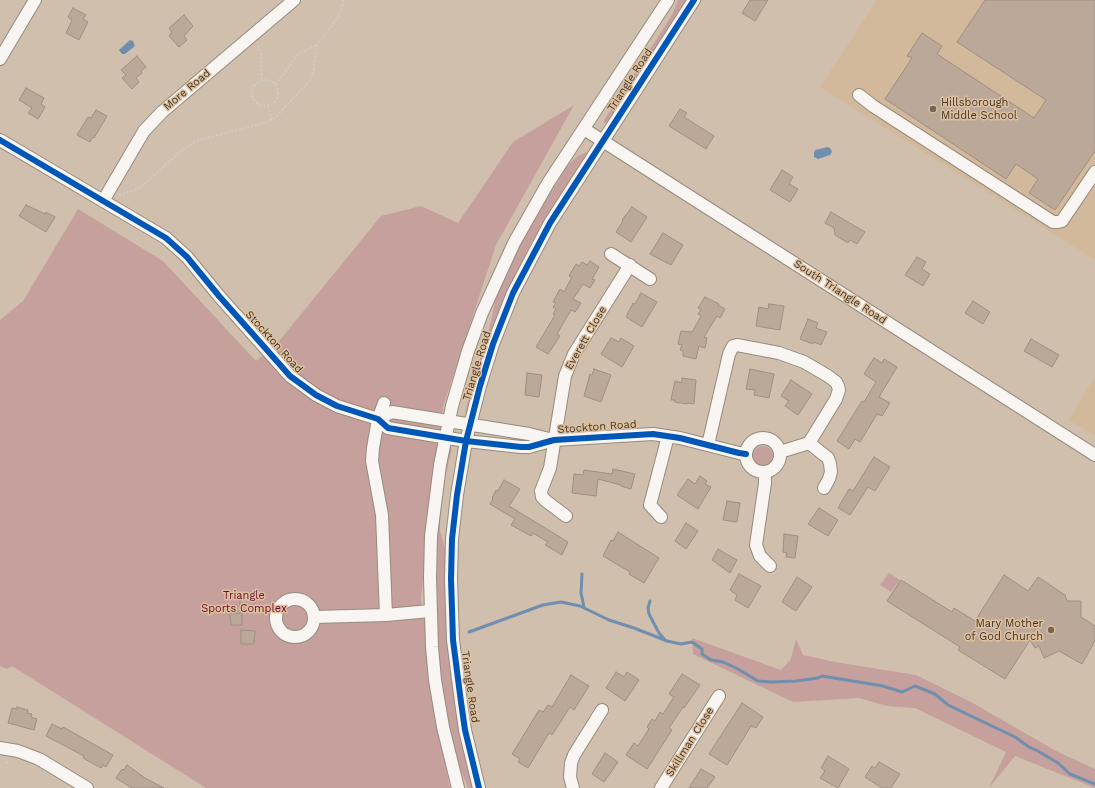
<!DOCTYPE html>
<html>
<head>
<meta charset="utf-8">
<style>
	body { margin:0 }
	canvas { display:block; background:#d0bfad }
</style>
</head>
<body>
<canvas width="1095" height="788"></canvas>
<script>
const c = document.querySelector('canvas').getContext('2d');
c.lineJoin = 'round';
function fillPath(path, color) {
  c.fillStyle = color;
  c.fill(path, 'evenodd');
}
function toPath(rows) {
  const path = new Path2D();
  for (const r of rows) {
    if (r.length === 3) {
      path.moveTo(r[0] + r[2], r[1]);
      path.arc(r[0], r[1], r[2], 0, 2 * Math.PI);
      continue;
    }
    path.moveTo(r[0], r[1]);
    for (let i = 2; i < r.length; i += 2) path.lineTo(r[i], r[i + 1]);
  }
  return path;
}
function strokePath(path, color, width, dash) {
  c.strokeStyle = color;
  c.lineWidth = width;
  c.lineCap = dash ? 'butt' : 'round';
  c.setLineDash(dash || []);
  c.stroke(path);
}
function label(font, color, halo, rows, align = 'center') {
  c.font = font + ' "Work Sans",sans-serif';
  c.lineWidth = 3;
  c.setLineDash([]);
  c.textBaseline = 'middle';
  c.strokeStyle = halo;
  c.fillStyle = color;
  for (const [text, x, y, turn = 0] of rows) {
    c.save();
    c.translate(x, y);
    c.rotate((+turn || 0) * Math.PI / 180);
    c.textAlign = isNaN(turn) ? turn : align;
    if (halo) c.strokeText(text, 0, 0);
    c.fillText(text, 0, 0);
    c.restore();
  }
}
const built = toPath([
	[877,0,1095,0,1095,260,820,87],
	[1095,376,1095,436,1069,420]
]);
const green = toPath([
	[678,0,686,0,607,122,604,123,604,120,672,15],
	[574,105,496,245,443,407,421,598,438,730,450,788,206,788,12,666,7,669,0,666,0,320,23,301,78,209,163,261,256,361,280,340,381,216,421,206,458,223,513,142],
	[587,152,587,153,564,189,531,243,506,294,490,334,475,381,466,414,465,414,473,378,488,335,497,293,515,254,537,214,568,165,578,156],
	[763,456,10],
	[450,448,452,449,445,477,440,520,440,531,446,552,447,640,455,708,473,788,468,788,456,758,445,708,438,651,435,584,438,534,443,477],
	[889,573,900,580,891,592,880,585],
	[692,638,781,670,791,659,796,639,803,655,835,662,916,675,971,702,1058,752,1095,769,1095,788,1015,756,989,788,1006,752,915,708,887,706,859,698,793,702,693,654]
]);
const water = toPath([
	[130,40,133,41,135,46,125,54,122,54,119,50],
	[828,147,831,149,832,152,830,155,818,159,814,157,814,153,815,150]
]);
const stream = toPath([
	[582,574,581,593,584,607],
	[650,601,648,608,649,614,659,633,665,640],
	[469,632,543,605,561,602,580,606,609,620,634,628,667,641,681,644,692,642,702,649,702,654,711,660,723,662,736,668,758,681,772,682,796,681,818,678,822,676,883,686,902,692,915,686,935,694,948,705,1015,737,1029,747,1038,751,1058,763,1070,774,1095,784]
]);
const building = toPath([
	[750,0,768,0,755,21,742,13,750,0],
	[985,0,1095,0,1095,151,1055,210,1029,193,1038,179,1016,164,1006,179,885,99,912,58,907,56,922,33,942,46,937,54,1034,118,1046,100,957,42,985,0],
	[73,8,86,15,83,19,88,22,79,40,66,33,72,20,68,17,73,8],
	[184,15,193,26,184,36,187,40,179,47,169,36,172,32,169,28,184,15],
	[137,56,146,67,141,71,142,73,136,78,139,82,132,89,122,78,126,75,121,70,137,56],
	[26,88,44,98,41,104,45,107,38,119,28,113,32,108,19,100,26,88],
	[680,109,687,113,684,117,714,136,706,149,669,126,680,109],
	[96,110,107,116,94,138,93,137,90,142,77,135,88,117,91,118,96,110],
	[782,170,793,177,789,184,798,189,790,202,770,190,782,170],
	[26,205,45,214,46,212,55,217,46,232,19,216,26,205],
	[632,207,647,217,631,242,616,232,623,221,622,220,632,207],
	[831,212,865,232,857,244,850,240,848,243,835,235,834,228,825,223,831,212],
	[663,233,683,245,671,265,650,254,663,233],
	[917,257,926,262,922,269,930,274,923,286,905,275,917,257],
	[590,261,599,267,592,279,595,280,590,288,583,284,573,299,581,303,575,312,571,310,557,334,560,336,548,354,536,347,555,315,553,314,556,309,553,307,556,303,553,302,560,289,564,292,572,277,569,276,576,264,579,266,582,262,587,265,590,261],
	[641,293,657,302,642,327,626,317,633,303,635,304,641,293],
	[705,297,719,304,718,305,725,309,720,318,717,316,704,337,707,338,705,348,699,346,696,359,683,356,683,351,680,350,682,345,678,344,681,331,692,332,701,316,698,314,701,310,698,308,705,297],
	[973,301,990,312,983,324,965,313,973,301],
	[769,304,784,306,780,330,756,326,759,307,768,309,769,304],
	[808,319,818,323,816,328,827,332,821,345,814,342,813,344,800,339,808,319],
	[611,338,619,342,621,338,634,346,622,367,601,354,611,338],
	[1031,339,1059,355,1052,367,1024,351,1031,339],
	[874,358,882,363,884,359,897,367,879,397,890,403,882,416,877,414,860,442,855,439,849,449,837,441,862,401,864,402,876,382,864,374,874,358],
	[594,369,611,375,601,402,584,396,590,374,592,375,594,369],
	[750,369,774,374,769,398,754,395,755,390,746,389,750,369],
	[527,373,542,375,539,397,525,395,527,373],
	[682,378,696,380,694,404,687,403,687,404,675,402,675,400,671,400,675,381,682,383,682,378],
	[791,380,812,394,798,415,785,406,789,401,781,396,791,380],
	[874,457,890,467,875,491,868,487,850,515,838,508,849,489,853,491,874,457],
	[613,469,635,474,631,489,621,486,621,485,598,479,596,496,572,493,574,474,583,475,584,470,612,474,613,469],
	[700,476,707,481,705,484,711,487,698,509,677,495,688,479,695,484,700,476],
	[504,480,520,489,509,506,568,542,562,555,545,545,548,542,533,533,531,536,511,525,515,519,490,504,493,499,492,498,496,490,498,491,504,480],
	[727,501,740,503,737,522,723,520,727,501],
	[819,508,838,520,828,536,808,524,819,508],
	[686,523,698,531,686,549,675,541,686,523],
	[618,532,659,558,644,583,629,574,630,572,603,556,611,540,613,541,618,532],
	[784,534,798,536,795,558,786,557,787,553,783,552,784,534],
	[718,549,737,560,730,573,712,560,718,549],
	[739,574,761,586,748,608,735,600,737,595,730,590,739,574],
	[1004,575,1028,591,1038,577,1065,595,1067,601,1081,601,1081,617,1095,626,1095,641,1082,664,1059,651,1044,658,1039,646,1035,648,1030,640,1005,679,958,650,960,647,887,601,901,580,952,612,954,608,975,621,1004,575],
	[797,577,812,587,796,611,782,602,797,577],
	[240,594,254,594,254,608,240,608,240,594],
	[242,613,242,625,231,625,230,614,242,613],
	[241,630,255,631,254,644,241,644,241,630],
	[616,672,624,677,627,672,639,680,625,701,606,688,616,672],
	[682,674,700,685,684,708,683,707,669,728,672,730,647,769,626,755,634,743,638,746,649,729,647,727,652,719,655,721,660,712,663,714,674,697,669,694,682,674],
	[571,675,589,686,574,710,570,707,552,735,549,733,528,768,518,762,520,759,512,754,539,710,543,712,548,705,552,707,571,675],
	[742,703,763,717,756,728,751,726,727,765,709,754,742,703],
	[17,707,28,710,27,713,32,714,31,717,37,719,34,730,8,723,12,708,17,709,17,707],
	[52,724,62,729,63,727,113,755,106,767,103,765,101,768,83,758,84,756,46,736,52,724],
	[605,753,618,762,604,782,592,774,605,753],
	[828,756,849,769,838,788,820,778,825,771,821,768,828,756],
	[879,762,900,774,891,788,882,788,865,777,872,766,875,768,879,762],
	[127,765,145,778,164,788,132,788,116,778,122,769,124,770,127,765],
	[701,769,715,777,707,788,689,788,701,769]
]);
const path = toPath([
	[258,46,261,53,262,80],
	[265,93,13],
	[275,84,281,77,299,53,317,45],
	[268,106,271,120],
	[119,195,135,190,142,186,186,147,196,141,267,122,276,117,311,79,313,72,317,45,338,17,344,0],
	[6,762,8,764]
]);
const minor = toPath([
	[0,59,35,0],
	[859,95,873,106,1053,222,1058,222,1062,221,1095,172],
	[584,129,1095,455],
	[0,140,166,238,187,257,219,296,290,376,316,395,337,406,378,419,388,428,466,441,521,447,529,447,554,440,653,434,680,438,739,453,746,454],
	[103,201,144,131,162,112,294,0],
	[611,254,650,279],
	[384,403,378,419,373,448,372,461,382,515,386,615],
	[378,419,392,412,529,434,553,440],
	[763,455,17],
	[809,443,828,458,830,464,831,472,829,479,824,488],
	[708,445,729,354,733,346,737,345,779,353,804,362,828,376,836,382,838,386,839,390,836,399,809,443,780,452],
	[765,473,765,483,756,545,760,556,770,566],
	[566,516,546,501,542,497,541,491,550,468,565,376,574,354,630,265],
	[661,517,650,505,668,436],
	[295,618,19],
	[314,617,386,615,430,611],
	[0,748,18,751,39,759,87,788],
	[458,788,443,727,435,680,432,647,430,578,431,536,440,465,452,406,468,351,482,313,514,243,548,183,668,0],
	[479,788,465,730,461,702,453,640,451,579,452,539,457,495,466,441,480,386,493,344,513,293,550,223,694,0],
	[573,788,570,777,571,763,574,755,602,710],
	[661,788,719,696]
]);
const cycleway = toPath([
	[0,140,166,238,187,257,219,296,290,376,316,395,337,406,378,419,388,428,466,441,521,447,529,447,554,440,653,434,680,438,739,453,746,454],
	[479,788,465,730,461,702,453,640,451,579,452,539,457,495,466,441,480,386,493,344,513,293,550,223,694,0]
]);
const markers = [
	[933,109,4,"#736557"],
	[1051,630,4,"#736557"]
];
const streetNames = [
	["Triangle Road",630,80,-57],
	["More Road",187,90,-40],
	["South Triangle Road",840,292,33],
	["Everett Close",586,338,-60],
	["Stockton Road",274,342,48],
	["Triangle Road",477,366,-73],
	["Stockton Road",597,427,-4],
	["Triangle Road",470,687,82],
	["Skillman Close",690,742,-58]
];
const poiNames = [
	["Hillsborough",941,103],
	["Middle School",941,116],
	["Mary Mother",1043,624,"right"],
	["of God Church",1043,637,"right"]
];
const parkNames = [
	["Triangle",244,596],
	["Sports Complex",244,609]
];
fillPath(built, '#d3b99b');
fillPath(green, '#c6a09c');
fillPath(water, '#708fae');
strokePath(stream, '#708fae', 3);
fillPath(building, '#bca898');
strokePath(building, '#9e8f83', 1);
strokePath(minor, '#978b7d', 14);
strokePath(path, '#cfcac4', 2, [2, 2]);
strokePath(minor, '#f8f5f3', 12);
strokePath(cycleway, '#0057b8', 6);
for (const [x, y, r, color] of markers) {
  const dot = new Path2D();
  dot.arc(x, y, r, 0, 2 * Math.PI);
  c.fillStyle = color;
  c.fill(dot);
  strokePath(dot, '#dec09f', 1.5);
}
label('11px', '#413528', '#dec09f', streetNames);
label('11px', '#413528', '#dec09f', poiNames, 'left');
label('11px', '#6e0d2b', '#dec09f', parkNames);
</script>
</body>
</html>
